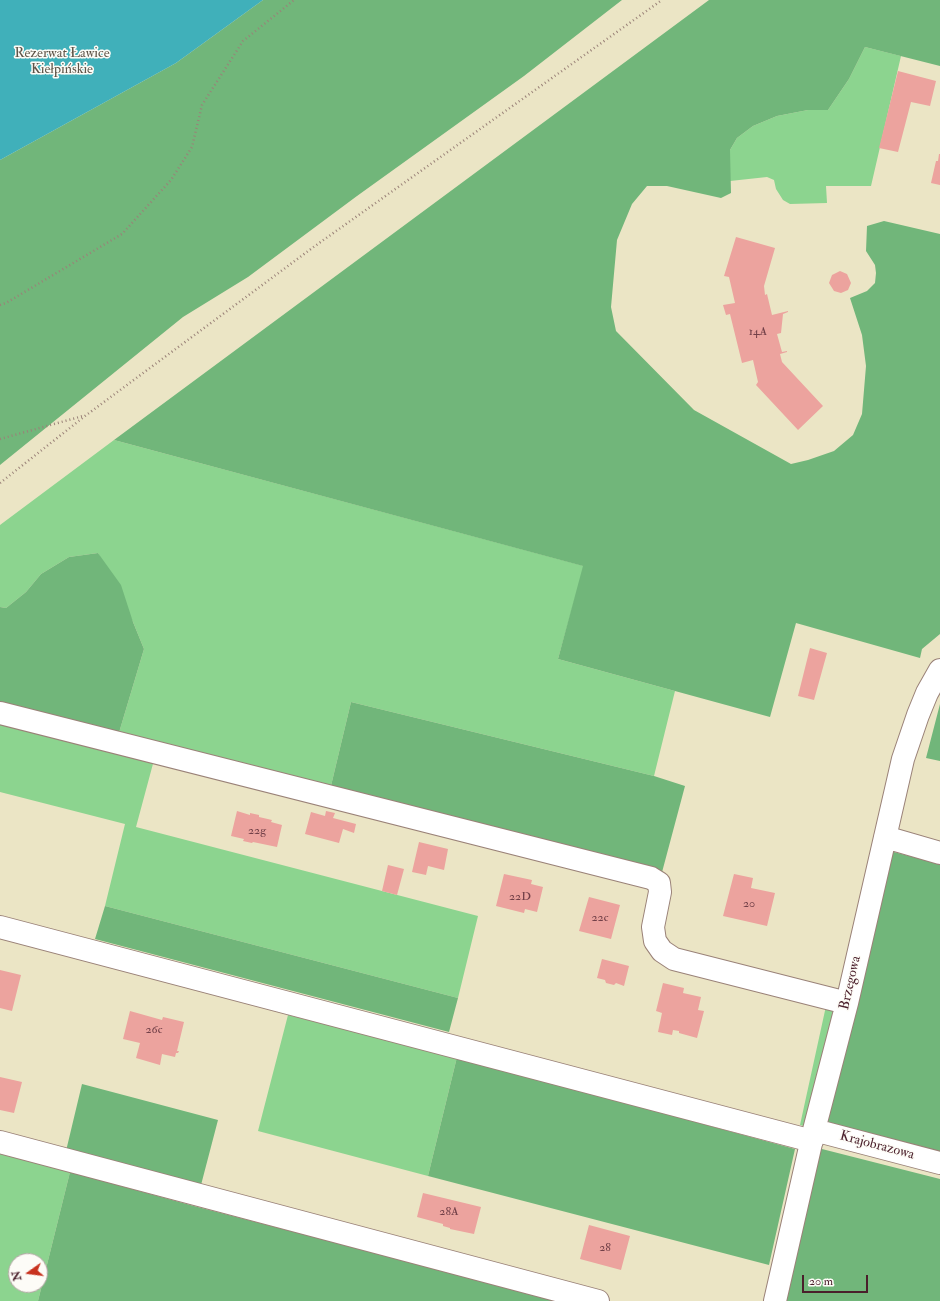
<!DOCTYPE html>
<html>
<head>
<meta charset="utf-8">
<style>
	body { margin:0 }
	#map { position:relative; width:940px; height:1301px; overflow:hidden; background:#ebe5c5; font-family:"IM FELL Double Pica",serif }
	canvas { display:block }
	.north { position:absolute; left:8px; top:1253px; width:40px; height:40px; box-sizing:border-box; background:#fdfcf7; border:1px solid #b5a4a5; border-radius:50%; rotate:256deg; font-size:11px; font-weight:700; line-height:16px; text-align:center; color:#4a1f2b }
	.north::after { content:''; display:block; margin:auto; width:14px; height:18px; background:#c8321e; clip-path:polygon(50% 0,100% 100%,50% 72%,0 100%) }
	.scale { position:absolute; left:802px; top:1275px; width:66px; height:18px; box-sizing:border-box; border:2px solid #4a1f2b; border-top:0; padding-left:5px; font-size:12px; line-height:14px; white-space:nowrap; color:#4a1f2b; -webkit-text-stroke:3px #fdfcf7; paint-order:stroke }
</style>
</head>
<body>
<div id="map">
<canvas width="940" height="1301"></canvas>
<div class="north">N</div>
<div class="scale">20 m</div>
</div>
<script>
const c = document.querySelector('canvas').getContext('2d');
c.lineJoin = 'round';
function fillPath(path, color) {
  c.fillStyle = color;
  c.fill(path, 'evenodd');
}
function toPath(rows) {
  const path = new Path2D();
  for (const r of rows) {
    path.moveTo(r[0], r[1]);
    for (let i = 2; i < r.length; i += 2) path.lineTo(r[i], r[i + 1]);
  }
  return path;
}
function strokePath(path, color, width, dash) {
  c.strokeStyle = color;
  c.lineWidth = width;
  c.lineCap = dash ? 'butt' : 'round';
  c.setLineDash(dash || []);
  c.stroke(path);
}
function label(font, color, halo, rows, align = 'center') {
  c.font = font + ' "IM FELL Double Pica",serif';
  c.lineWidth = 3;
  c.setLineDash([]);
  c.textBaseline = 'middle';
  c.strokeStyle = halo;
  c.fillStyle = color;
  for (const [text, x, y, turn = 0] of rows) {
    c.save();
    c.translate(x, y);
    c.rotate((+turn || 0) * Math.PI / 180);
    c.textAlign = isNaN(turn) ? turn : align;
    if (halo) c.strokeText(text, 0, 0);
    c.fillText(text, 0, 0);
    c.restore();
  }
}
const green = toPath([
	[865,47,901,56,871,186,826,186,827,203,790,204,783,200,776,189,774,180,767,177,730,181,730,150,737,138,753,126,777,116,808,110,828,110,849,79],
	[114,440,584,566,558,659,675,691,654,776,351,702,330,790,118,736,144,649,133,622,98,553,69,557,41,574,26,592,6,608,0,607,0,525],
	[0,721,154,760,136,827,478,916,458,998,105,906,125,824,0,792],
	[826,1006,837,1008,807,1127,800,1125],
	[288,1015,457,1057,428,1176,258,1131],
	[0,1154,70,1172,38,1301,0,1301],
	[16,1261,40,1261,40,1285,16,1285]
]);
const forest = toPath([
	[263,0,622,0,524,76,357,196,248,277,183,317,0,465,0,160,176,63],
	[709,0,940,0,940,66,865,47,849,79,828,110,808,110,777,116,753,126,737,138,730,150,731,193,721,198,667,186,647,186,632,204,617,240,611,307,616,331,694,410,791,464,808,460,834,451,853,435,862,414,866,366,862,335,850,298,867,291,875,283,876,273,875,265,866,251,867,226,884,221,940,234,940,634,922,649,920,658,796,623,770,717,558,659,583,566,114,440],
	[98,553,121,585,133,622,144,649,118,736,0,705,0,607,6,608,26,592,41,574,69,557],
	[351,702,654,776,685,786,661,876,330,790],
	[940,704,940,761,926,758],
	[890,851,940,864,940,1153,824,1123],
	[105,906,458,998,449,1032,95,939],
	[457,1057,795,1149,769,1265,428,1176],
	[82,1084,218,1120,201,1185,66,1151],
	[818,1148,940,1179,940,1301,784,1301],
	[70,1172,194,1206,561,1301,38,1301]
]);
const water = toPath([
	[0,0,263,0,176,63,0,160]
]);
const building = toPath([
	[898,71,936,81,930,106,911,102,898,152,879,148],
	[939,154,940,154,940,185,931,183,936,161,938,161],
	[736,237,775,248,764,286,765,295,767,294,772,315,788,311,788,312,783,314,781,333,777,334,782,352,787,351,787,352,780,354,782,362,823,406,798,430,756,385,758,382,753,360,742,363,730,314,726,315,723,305,735,303,729,277,724,276],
	[840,271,847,274,851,283,848,290,841,293,834,291,829,283,832,275],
	[810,648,827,653,814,700,798,696],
	[237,811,250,815,250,813,259,815,259,817,272,820,271,822,282,825,277,847,253,842,252,843,243,841,244,839,231,836],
	[326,811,335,813,333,818,356,824,354,833,343,829,339,843,305,834,311,812,325,816],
	[419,842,448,849,444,870,428,866,426,875,412,872],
	[388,865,404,869,397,895,382,891],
	[504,874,532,880,531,884,543,887,537,912,525,909,524,913,496,906],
	[734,874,753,878,751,888,775,893,767,926,723,916],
	[589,897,620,905,611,939,579,931],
	[602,959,629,966,624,986,616,983,614,985,606,983,605,980,597,978],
	[0,970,21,975,12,1011,0,1008],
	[663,983,684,988,683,993,701,997,698,1010,704,1011,697,1038,679,1033,679,1031,673,1030,672,1035,658,1032,662,1013,656,1011],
	[130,1011,162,1020,163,1017,184,1022,177,1051,179,1051,178,1053,176,1053,175,1057,162,1054,160,1065,136,1058,140,1043,123,1039],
	[0,1077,22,1082,14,1113,0,1110],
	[423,1193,481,1207,474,1234,450,1229,450,1228,443,1226,443,1224,417,1217],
	[589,1225,630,1236,621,1270,580,1259]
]);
const path = toPath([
	[0,305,6,303,122,234,171,180,192,147,202,105,243,41,294,0],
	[0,439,83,416],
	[0,483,85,416,315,246,662,0]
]);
const minor = toPath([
	[0,713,651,878,659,883,660,892,653,927,655,941,662,951,674,959,847,1003],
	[885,837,940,853],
	[0,927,812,1141],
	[814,1130,940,1163],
	[0,1142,598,1301],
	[775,1301,814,1130,847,1003,903,759,918,715,927,693,940,670]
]);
const numberNames = [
	["14A",758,332],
	["22g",257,831],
	["22D",520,897],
	["20",749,904],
	["22c",600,918],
	["26c",154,1030],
	["28A",449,1212],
	["28",605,1248]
];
const parkNames = [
	["Rezerwat Ławice",62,54],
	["Kiełpińskie",62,70]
];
const streetNames = [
	["Brzegowa",851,983,-77],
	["Krajobrazowa",877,1146,15]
];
fillPath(green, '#8cd48f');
fillPath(forest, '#71b67a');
fillPath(water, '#40b0ba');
fillPath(building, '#eca39e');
strokePath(minor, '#9a8278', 24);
strokePath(path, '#9a8278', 2.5, [1, 3]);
strokePath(minor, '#fff', 22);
label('12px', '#724048', null, numberNames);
label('14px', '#5e5549', '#fdfcf7', parkNames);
label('14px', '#4a1f2b', '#fdfcf7', streetNames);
</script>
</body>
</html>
